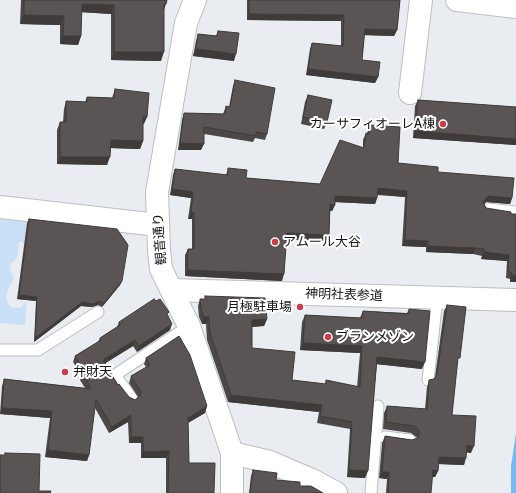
<!DOCTYPE html>
<html>
<head>
<meta charset="utf-8">
<style>
	body { margin:0 }
	canvas { display:block; background:#e9edf1 }
</style>
</head>
<body>
<canvas width="516" height="493"></canvas>
<script>
const c = document.querySelector('canvas').getContext('2d');
c.lineJoin = 'round';
function fillPath(path, color) {
  c.fillStyle = color;
  c.fill(path, 'evenodd');
}
function toPath(rows) {
  const path = new Path2D();
  for (const r of rows) {
    path.moveTo(r[0], r[1]);
    for (let i = 2; i < r.length; i += 2) path.lineTo(r[i], r[i + 1]);
  }
  return path;
}
function strokePath(path, color, width, dash) {
  c.strokeStyle = color;
  c.lineWidth = width;
  c.lineCap = dash ? 'butt' : 'round';
  c.setLineDash(dash || []);
  c.stroke(path);
}
function label(font, color, halo, rows, align = 'center') {
  c.font = font + ' Cabin,"Noto Sans JP",sans-serif';
  c.lineWidth = 4;
  c.setLineDash([]);
  c.textBaseline = 'middle';
  c.strokeStyle = halo;
  c.fillStyle = color;
  for (const [text, x, y, turn = 0] of rows) {
    c.save();
    c.translate(x, y);
    c.rotate((+turn || 0) * Math.PI / 180);
    c.textAlign = isNaN(turn) ? turn : align;
    if (halo) c.strokeText(text, 0, 0);
    c.fillText(text, 0, 0);
    c.restore();
  }
}
const green = toPath([
	[0,219,27,222,25,243,19,242,17,258,11,264,10,269,14,278,8,290,6,298,9,305,14,308,22,307,27,300,25,325,0,323]
]);
const forest = toPath([
	[516,433,516,493,511,493,511,466]
]);
const lane = toPath([
	[488,209,516,212],
	[0,350,38,350,98,312],
	[428,380,437,298],
	[132,399,115,375,189,326],
	[385,437,410,440],
	[371,493,378,406]
]);
const street = toPath([
	[457,0,516,7],
	[410,93,421,0],
	[172,290,516,300]
]);
const secondary = toPath([
	[195,0,186,23,157,192,159,250,161,269,189,326,232,453,232,493],
	[0,207,158,225],
	[232,453,270,462,312,480,336,493]
]);
const wall = toPath([
	[21,0,167,0,166,4,164,10,161,61,111,60,111,14,81,12,81,36,78,45,60,44,60,25,20,24],
	[247,0,400,0,397,30,394,36,364,35,362,60,378,77,375,83,306,75,310,49,312,43,341,46,341,21,247,20],
	[218,31,234,61,193,56,196,41,198,34,216,36],
	[235,80,267,134,265,140,255,138,253,142,204,134,201,150,178,150,182,120,184,113,223,114,226,106,229,107,233,86],
	[115,89,144,124,143,124,143,141,140,149,111,148,107,165,57,164,57,130,60,122,63,122,64,109,66,101,85,102,87,97,112,98],
	[308,95,327,122,324,129,301,124,305,102],
	[418,100,516,107,516,145,413,138,415,106],
	[369,125,398,163,438,172,512,198,510,204,486,202,484,204,486,208,511,214,516,214,516,282,510,282,510,279,506,278,507,261,481,259,482,256,473,254,426,252,426,247,402,246,405,197,377,195,377,198,375,204,335,202,335,205,332,211,330,211,329,235,327,241,286,239,282,281,185,276,185,255,188,249,192,249,192,219,188,219,191,198,170,195,173,175,175,169,226,175,228,168,246,178,320,184,363,148,363,140,366,133,367,134],
	[29,219,122,281,120,285,102,307,98,305,92,307,81,306,34,342,36,301,17,299,27,223],
	[205,296,267,319,264,326,252,327,252,348,292,380,325,384,326,380,357,387,360,353,300,350,302,322,305,315,360,318,363,311,407,313,409,309,422,369,377,364,365,478,347,477,350,429,317,423,319,412,228,402,207,340,206,324,202,324,199,317,198,306,200,299,205,299],
	[447,305,457,365,452,415,471,453,466,452,464,465,439,464,438,471,435,477,432,477,431,493,386,493,387,479,379,478,382,443,385,436,412,440,417,438,416,437,411,433,383,429,384,413,387,406,425,409,427,387,429,380,434,379,435,377,444,311],
	[168,315,170,330,137,352,133,346,105,363,118,385,129,397,135,400,138,397,129,383,131,376,146,367,144,364,146,358,207,406,205,413,188,423,189,463,214,493,166,493,166,458,141,458,141,443,129,443,128,422,109,433,95,408,89,455,87,461,45,457,50,418,0,414,2,386,4,379,85,388,80,380,82,376,73,362,75,356,98,342,100,338,117,327,119,322],
	[253,470,276,480,300,486,323,493,249,493,251,476]
]);
const shadedWall = toPath([
	[82,4,114,5,111,14,79,12],
	[249,14,344,15,341,21,247,20],
	[24,15,64,16,60,25,20,24],
	[365,29,397,30,394,36,362,35],
	[63,36,81,36,78,45,60,44],
	[196,49,236,54,234,61,193,56],
	[114,52,164,52,161,61,111,60],
	[308,69,378,77,375,83,306,75],
	[143,117,147,117,144,124,140,124],
	[415,131,516,139,516,145,413,138],
	[111,140,143,141,140,149,108,148],
	[180,143,204,144,201,150,178,150],
	[60,157,110,157,107,165,57,164],
	[378,188,407,191,405,197,376,194],
	[172,189,193,192,191,198,170,195],
	[335,196,377,198,375,204,333,202],
	[488,196,512,198,510,204,486,202,481,208,483,202],
	[330,204,335,205,332,211,328,210],
	[191,213,194,213,192,219,188,219],
	[287,233,329,235,327,241,284,239],
	[405,240,428,241,426,247,402,246],
	[428,246,475,248,473,254,426,252],
	[484,252,509,255,507,261,481,259],
	[187,270,284,274,282,281,185,276],
	[512,276,516,276,516,282,510,282],
	[122,281,120,285,102,307,104,303],
	[19,295,37,297,36,301,17,299],
	[99,301,98,305,92,307,81,306,34,342,35,338,82,302],
	[204,317,209,317,206,324,202,324],
	[267,319,264,326,249,327,252,320],
	[172,324,170,330,137,352,139,346],
	[135,340,133,346,101,366,103,360],
	[303,343,362,346,360,353,300,350],
	[377,357,425,362,422,369,375,364],
	[231,395,322,405,319,412,228,402],
	[207,406,205,413,186,424,188,418],
	[2,408,52,411,50,418,0,414],
	[131,415,128,422,109,433,112,427],
	[131,437,143,437,141,443,129,443],
	[467,445,474,446,471,453,464,452],
	[48,450,89,455,87,461,45,457],
	[169,451,166,458,141,458,143,452],
	[439,457,466,458,464,465,437,464],
	[349,470,368,471,365,478,347,477],
	[433,470,438,471,435,477,430,477],
	[382,472,389,472,387,479,379,478]
]);
const building = toPath([
	[24,0,167,0,166,4,164,4,164,52,114,52,114,5,82,4,81,36,63,36,64,16,24,15,24,0],
	[249,0,400,0,397,30,365,29,362,60,380,62,378,77,308,69,312,43,343,46,344,15,249,14,249,0],
	[218,31,239,33,236,54,196,49,198,34,217,36,218,31],
	[235,80,275,88,267,134,256,132,256,136,204,127,204,144,180,143,184,113,225,114,226,106,230,107,235,80],
	[115,89,149,93,147,117,143,117,143,141,111,140,110,157,60,157,60,122,66,122,66,101,87,102,87,97,114,98,115,89],
	[308,95,332,100,327,122,303,117,308,95],
	[418,100,516,107,516,139,415,131,418,100],
	[369,125,400,127,398,163,438,167,438,172,514,178,512,198,488,196,483,202,486,208,511,212,511,214,516,214,516,276,512,276,512,273,508,271,509,255,484,252,484,249,475,248,428,246,428,241,405,240,407,191,378,188,377,198,335,196,335,205,330,204,329,235,287,233,284,274,187,270,188,249,194,249,194,213,191,213,193,192,172,189,175,169,228,175,228,168,247,170,246,178,320,184,340,140,364,148,366,133,369,134,369,125],
	[29,219,117,229,128,245,122,281,104,303,99,301,94,304,82,302,35,338,37,297,19,295,29,219],
	[205,296,265,298,267,319,252,320,252,348,295,352,292,380,326,384,326,380,360,387,362,346,303,343,305,315,362,318,363,311,409,314,409,309,430,311,425,362,377,357,368,471,349,470,352,422,320,416,322,405,231,395,210,333,209,317,204,317,201,310,200,299,205,299,205,296],
	[154,299,156,301,160,299,169,312,167,314,172,324,139,346,135,340,103,360,118,385,119,384,129,397,135,400,140,396,141,392,131,376,150,365,146,358,179,336,190,355,207,406,188,418,189,463,215,463,214,493,168,493,169,451,143,452,143,437,131,437,131,415,112,427,96,399,89,455,48,450,52,411,2,408,4,379,91,389,83,373,85,372,75,356,101,340,100,338,120,325,119,322,154,299],
	[447,305,466,307,460,358,458,358,452,415,476,416,474,446,467,445,466,458,439,457,438,471,433,470,431,493,388,493,389,472,382,472,385,436,412,440,418,438,419,434,419,430,414,426,386,422,387,406,427,409,429,380,434,379,437,374,447,305],
	[5,453,40,454,39,491,51,491,50,493,0,493,0,455,5,455,5,453],
	[253,470,277,473,276,480,300,482,300,486,311,486,323,493,250,493,253,470]
]);
const markers = [
	[443,124,4,"#cd3d47"],
	[275,242,4,"#cd3d47"],
	[300,307,4,"#cd3d47"],
	[328,337,4,"#cd3d47"],
	[65,372,4,"#cd3d47"]
];
const poiNames = [
	["カーサフィオーレA棟",435,124,"right"],
	["アムール大谷",283,242],
	["月極駐車場",292,307,"right"],
	["ブランメゾン",336,337],
	["弁財天",73,372]
];
const streetNames = [
	["観音通り",160,239,-94],
	["神明社表参道",344,295,2]
];
fillPath(green, '#c9e0f6');
fillPath(forest, '#75baf6');
strokePath(lane, '#bbbfc3', 13);
strokePath(street, '#bbbfc3', 24);
strokePath(secondary, '#bbbfc3', 24);
strokePath(lane, '#fff', 11);
strokePath(street, '#fff', 22);
strokePath(secondary, '#fff', 22);
fillPath(wall, '#4d4848');
fillPath(shadedWall, '#3f3b3b');
fillPath(building, '#5a5454');
strokePath(building, '#3f3b3b', 1);
for (const [x, y, r, color] of markers) {
  const dot = new Path2D();
  dot.arc(x, y, r, 0, 2 * Math.PI);
  c.fillStyle = color;
  c.fill(dot);
  strokePath(dot, '#fff', 1.5);
}
label('13px', '#131516', '#fff', poiNames, 'left');
label('13px', '#131516', '#fff', streetNames);
</script>
</body>
</html>
